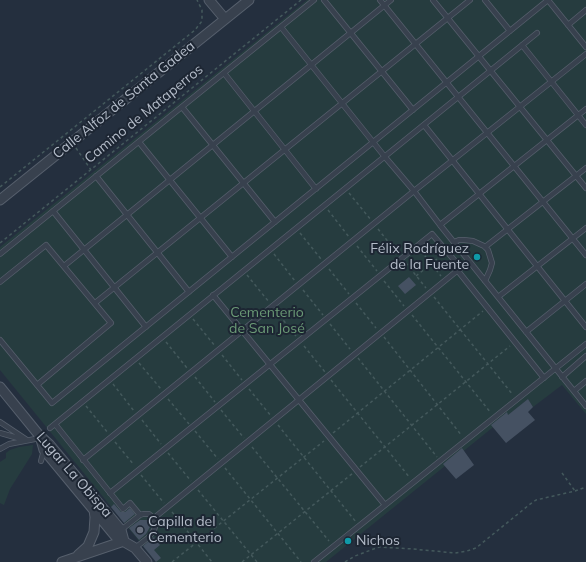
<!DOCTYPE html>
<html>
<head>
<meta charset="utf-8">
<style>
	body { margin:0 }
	canvas { display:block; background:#242f3e }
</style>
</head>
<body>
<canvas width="586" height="562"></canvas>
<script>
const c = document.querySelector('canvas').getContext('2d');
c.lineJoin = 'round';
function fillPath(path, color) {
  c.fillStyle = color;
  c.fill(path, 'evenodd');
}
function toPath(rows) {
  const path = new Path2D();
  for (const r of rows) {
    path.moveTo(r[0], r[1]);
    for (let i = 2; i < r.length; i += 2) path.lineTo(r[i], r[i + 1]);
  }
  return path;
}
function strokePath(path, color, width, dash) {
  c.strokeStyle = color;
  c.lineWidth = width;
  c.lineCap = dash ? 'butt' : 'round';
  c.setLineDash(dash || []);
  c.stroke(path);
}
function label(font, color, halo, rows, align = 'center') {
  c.font = font + ' Mulish,sans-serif';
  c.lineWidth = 4;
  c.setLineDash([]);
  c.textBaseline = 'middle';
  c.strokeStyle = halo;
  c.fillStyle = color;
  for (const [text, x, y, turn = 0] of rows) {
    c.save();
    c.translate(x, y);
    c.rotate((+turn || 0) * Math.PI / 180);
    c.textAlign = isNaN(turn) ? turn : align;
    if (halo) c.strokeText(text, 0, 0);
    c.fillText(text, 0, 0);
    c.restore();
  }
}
const green = toPath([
	[307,0,586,0,586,414,562,385,533,407,528,399,326,562,156,562,0,370,0,247],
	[33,445,32,454,10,489,4,505,0,503,0,462,6,458,6,453,10,450,19,447]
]);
const building = toPath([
	[409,277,416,285,405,294,398,286],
	[528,399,533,407,528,412,535,420,506,443,491,425,507,412,508,415],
	[462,448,474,465,456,479,443,464],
	[114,504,121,512,125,512,130,508,135,514,124,523,111,507],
	[140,520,147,520,151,525,146,534,139,540,129,528],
	[154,537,160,545,154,550,161,558,156,562,143,546]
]);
const path = toPath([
	[76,148,91,170],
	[0,187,195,30,202,21,202,10,197,0],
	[349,193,371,220],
	[328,210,349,237],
	[378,229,398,254],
	[300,233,321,259],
	[0,243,301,0],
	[357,246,377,271],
	[421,251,441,276],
	[274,254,295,281],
	[406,263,426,288],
	[329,269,349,294],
	[247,275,269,302],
	[416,276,442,255],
	[384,281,404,306],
	[303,290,323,315],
	[434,297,513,395],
	[356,303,376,328],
	[276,311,296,336],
	[412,315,491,413],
	[193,319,215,346],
	[330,324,350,349],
	[384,337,462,436],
	[166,342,187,368],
	[304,346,325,372],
	[222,355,242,380],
	[358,358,437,457],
	[139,363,161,389],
	[195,377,215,402],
	[331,380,410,478],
	[113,384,134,411],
	[249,389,271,416],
	[168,399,189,424],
	[86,406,108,433],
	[221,410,244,438],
	[142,420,161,444],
	[278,425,356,522],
	[195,431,218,459],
	[333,433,483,311],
	[115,442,134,465],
	[252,447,329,541],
	[168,453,191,481],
	[360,467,510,346],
	[225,468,301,562],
	[562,473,575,491],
	[141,475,164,503],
	[198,490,257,562],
	[172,512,212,562],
	[172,562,324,441],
	[242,562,353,473],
	[345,562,355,556,379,547,413,549,455,553,467,551,476,548,529,505,536,500,575,491,586,487]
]);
const lane = toPath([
	[324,0,413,110],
	[380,0,586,255],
	[433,0,586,188],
	[485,0,510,31],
	[548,0,586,47],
	[568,25,586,10],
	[281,27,385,157,414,191,440,225,586,406],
	[522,45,586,125],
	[224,73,316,189],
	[182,107,275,222],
	[424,125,586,327],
	[139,142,232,257],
	[96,176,189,292],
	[53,211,146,327],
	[440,225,586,109],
	[454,242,459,240,464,240,473,241,484,246,488,250,492,263,490,270,485,281],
	[485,247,586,168],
	[0,254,314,0],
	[64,266,391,0],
	[458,271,544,378],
	[0,282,46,245,111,323,37,385],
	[213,295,385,505],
	[498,297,586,228],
	[95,303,470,0],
	[526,332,586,284],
	[0,340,52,403,548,0],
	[562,377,586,356],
	[574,391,586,381],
	[0,422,27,440],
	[55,424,123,509,130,503,140,515],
	[50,428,537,33],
	[0,433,25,440],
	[0,449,9,444,35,439,39,435],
	[83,460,414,191,586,54],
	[41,461,44,450],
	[110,493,432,234,461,268],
	[154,518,469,261],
	[121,530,140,515,143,514,149,514,154,518,156,524,154,530,149,537,135,548],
	[314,562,586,344]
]);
const street = toPath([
	[209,0,225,19],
	[0,200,249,0],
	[0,387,39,435,49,444,121,530,124,541],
	[40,436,44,450,116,537,135,548,147,562],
	[78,555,88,546,94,532,95,517,94,510],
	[62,562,124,541]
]);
const markers = [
	[477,257,4,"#0f9aa8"],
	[140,530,4,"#6b7280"],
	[348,541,4,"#0f9aa8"]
];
const streetNames = [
	["Calle Alfoz de Santa Gadea",124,100,-39],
	["Camino de Mataperros",144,114,-39],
	["Lugar La Obispa",74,475,49]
];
const poiNames = [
	["Félix Rodríguez",469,249,"right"],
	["de la Fuente",469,265,"right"],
	["Capilla del",148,522],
	["Cementerio",148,538],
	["Nichos",356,541]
];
const parkNames = [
	["Cementerio",267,313],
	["de San José",267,329]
];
fillPath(green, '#263c3f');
fillPath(building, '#455162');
strokePath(lane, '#565f6c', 6);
strokePath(street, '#565f6c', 11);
strokePath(path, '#44595c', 1.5, [3, 3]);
strokePath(lane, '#38414e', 4.5);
strokePath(street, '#38414e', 9);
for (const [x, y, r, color] of markers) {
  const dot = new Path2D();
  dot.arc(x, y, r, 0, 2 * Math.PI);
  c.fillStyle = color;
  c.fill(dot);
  strokePath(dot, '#1d2633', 1.5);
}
label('14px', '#b4bcc9', '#1d2633', streetNames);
label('14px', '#b4bcc9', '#1d2633', poiNames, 'left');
label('14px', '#6b9a76', '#1d2633', parkNames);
</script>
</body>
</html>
